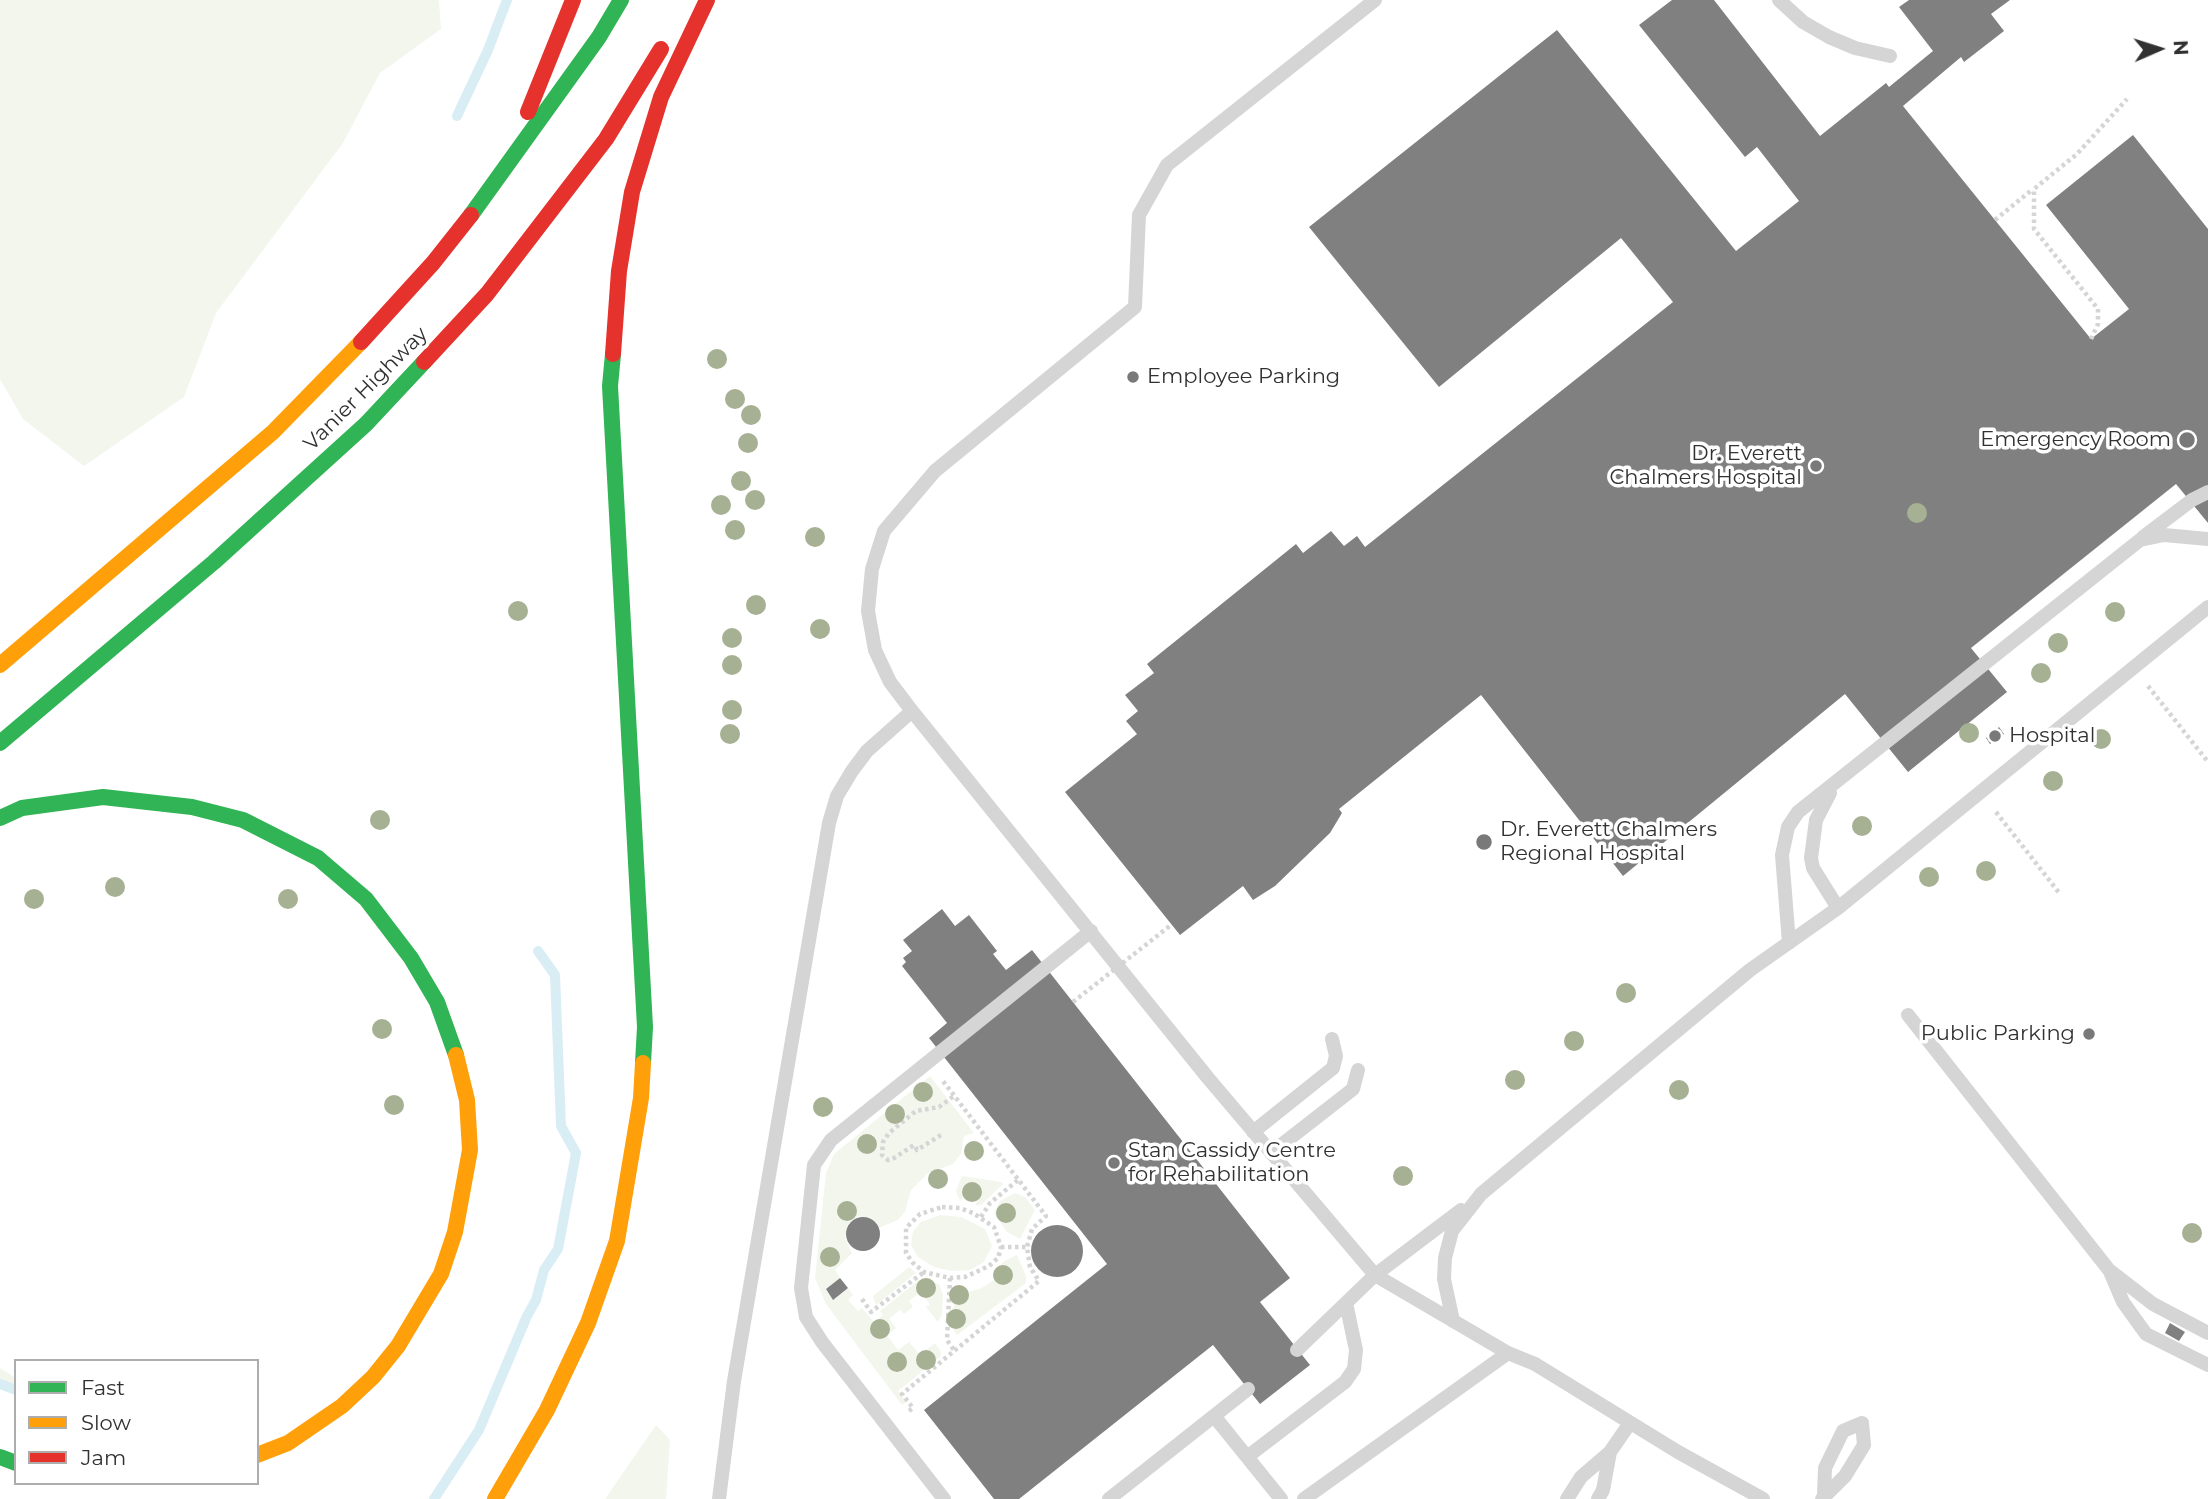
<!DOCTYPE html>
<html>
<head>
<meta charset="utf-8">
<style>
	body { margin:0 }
	#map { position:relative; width:2208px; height:1499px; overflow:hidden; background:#fff; font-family:Montserrat,sans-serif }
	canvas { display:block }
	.legend { position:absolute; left:14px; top:1359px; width:245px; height:126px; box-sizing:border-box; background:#fff; border:2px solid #adadad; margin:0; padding:9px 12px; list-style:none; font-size:21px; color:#313131 }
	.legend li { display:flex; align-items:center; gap:14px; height:35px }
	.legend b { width:35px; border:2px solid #adadad }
	.north { position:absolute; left:2124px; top:14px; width:70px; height:70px; -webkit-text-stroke:5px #fff; paint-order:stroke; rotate:87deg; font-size:19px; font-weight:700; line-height:28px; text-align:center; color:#313131 }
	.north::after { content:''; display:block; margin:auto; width:24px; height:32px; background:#313131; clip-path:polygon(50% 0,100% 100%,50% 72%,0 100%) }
</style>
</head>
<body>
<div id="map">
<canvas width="2208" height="1499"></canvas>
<ul class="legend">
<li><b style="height:9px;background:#30b455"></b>Fast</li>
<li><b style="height:9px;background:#ff9f0a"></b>Slow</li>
<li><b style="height:9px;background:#e5322d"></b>Jam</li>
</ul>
<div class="north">N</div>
</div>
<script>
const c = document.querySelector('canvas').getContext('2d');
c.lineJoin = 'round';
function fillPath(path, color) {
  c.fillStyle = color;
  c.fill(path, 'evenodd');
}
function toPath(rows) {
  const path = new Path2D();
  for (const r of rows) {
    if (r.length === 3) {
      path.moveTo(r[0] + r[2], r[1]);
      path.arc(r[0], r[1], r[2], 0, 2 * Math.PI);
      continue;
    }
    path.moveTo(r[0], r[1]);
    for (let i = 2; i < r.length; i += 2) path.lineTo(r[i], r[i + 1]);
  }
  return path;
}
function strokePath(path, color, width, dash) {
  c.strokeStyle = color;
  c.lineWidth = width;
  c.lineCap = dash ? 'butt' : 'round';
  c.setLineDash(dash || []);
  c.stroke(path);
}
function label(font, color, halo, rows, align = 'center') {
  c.font = font + ' Montserrat,sans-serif';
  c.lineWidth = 7;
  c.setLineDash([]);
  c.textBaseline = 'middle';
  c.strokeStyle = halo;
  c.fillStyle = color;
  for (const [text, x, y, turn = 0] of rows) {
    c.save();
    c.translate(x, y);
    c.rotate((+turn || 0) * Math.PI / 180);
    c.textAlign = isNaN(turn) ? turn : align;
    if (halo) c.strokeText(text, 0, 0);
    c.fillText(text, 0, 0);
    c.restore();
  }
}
const green = toPath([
	[0,0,439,0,441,29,380,73,343,143,216,313,184,397,84,466,23,419,0,379],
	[930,1076,974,1133,964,1136,961,1154,953,1164,928,1173,911,1190,905,1212,898,1220,878,1228,872,1219,858,1216,848,1224,845,1237,852,1253,835,1270,840,1278,826,1289,834,1299,848,1288,853,1295,848,1300,858,1311,862,1308,874,1322,883,1315,880,1311,919,1280,939,1284,943,1295,942,1314,938,1322,926,1307,930,1304,920,1292,909,1301,913,1307,904,1314,900,1310,889,1319,896,1328,887,1335,898,1350,909,1342,920,1355,935,1343,941,1352,940,1357,898,1391,906,1402,902,1405,826,1304,815,1278,826,1173,834,1154],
	[962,1176,1001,1182,1003,1184,981,1205,975,1206,978,1199,963,1194,961,1201,958,1197,956,1191],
	[1015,1193,1025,1197,1035,1210,1020,1239,1007,1232,994,1213,1000,1201],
	[940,1215,961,1217,985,1229,992,1246,984,1262,970,1270,951,1271,934,1267,918,1257,911,1245,913,1231,921,1222],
	[1017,1255,1026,1276,1026,1283,957,1335,953,1329,954,1291,961,1285,968,1292,982,1288,998,1277,996,1270,1004,1261],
	[909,1267,916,1273,876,1305,873,1296],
	[0,1368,16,1378,16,1390,0,1384],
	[656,1425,670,1440,666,1499,605,1499]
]);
const stream = toPath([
	[457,116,488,50,507,0],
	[0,1384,16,1390],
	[434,1499,479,1430,527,1316,536,1300,544,1270,558,1249,576,1153,561,1126,555,975,538,951]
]);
const building = toPath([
	[1672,0,1714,0,1820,136,1886,83,1889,87,1933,51,1899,7,1909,0,2010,0,1991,14,2004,31,1964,62,1961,57,1903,106,2091,339,2129,309,2046,205,2133,135,2208,229,2208,523,2176,484,1971,648,2007,692,1908,772,1845,694,1623,876,1481,695,1339,809,1342,813,1330,833,1275,886,1253,900,1243,886,1180,935,1065,792,1137,734,1126,721,1138,711,1125,695,1154,673,1147,664,1296,544,1303,553,1331,531,1344,546,1357,536,1365,547,1673,302,1621,238,1439,387,1309,227,1557,30,1736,251,1799,201,1757,147,1745,157,1639,25],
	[1999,727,2004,734,1990,744,1986,738],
	[942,909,955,926,969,915,997,951,993,954,1006,970,1032,950,1290,1278,1260,1302,1310,1365,1260,1404,1213,1345,1019,1499,994,1499,924,1410,1107,1264,929,1038,947,1023,902,966,906,962,903,958,912,951,903,940],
	[863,1234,17],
	[1057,1251,26],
	[840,1278,848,1288,833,1300,826,1289],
	[2170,1323,2185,1332,2179,1341,2165,1333]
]);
const path = toPath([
	[1995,220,2033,189],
	[2091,339,2098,324,2098,309,2034,229,2034,189,2077,154,2127,99],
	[2148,686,2208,762],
	[1996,812,2060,894],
	[941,1135,917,1150,914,1145,894,1158,888,1160,882,1155,883,1142,889,1133,916,1111,939,1107,954,1096],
	[942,1207,960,1208,973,1213,994,1227,1001,1247,998,1258,989,1266,965,1277,950,1278,924,1272,913,1263,906,1253,906,1228,920,1214,942,1207],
	[981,1217,990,1203,1018,1180],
	[1001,1247,1027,1247],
	[950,1278,947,1340,954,1350],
	[862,1299,871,1312,924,1272],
	[909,1411,913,1408,902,1394,1039,1281,1030,1267,1027,1247,1032,1229,1046,1216,943,1081]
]);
const lane = toPath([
	[1375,0,1167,165,1139,215,1135,307,935,471,884,531,872,569,868,611,875,650,890,682,912,711,1208,1078,1375,1275,1508,1353,1535,1364,1678,1452,1763,1499],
	[1779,0,1803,22,1829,37,1855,48,1890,56],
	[2143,537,2192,500,2208,492],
	[1830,793,1816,820,1811,858,1813,868,1838,908],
	[1789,943,1782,855,1788,827,1798,812,2140,540,2164,535,2208,539],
	[1908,1015,2109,1270,2153,1304,2208,1333],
	[1253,1132,1333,1068,1336,1056,1332,1039],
	[1271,1153,1353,1089,1358,1070],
	[2111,1274,2123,1302,2146,1334,2208,1365],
	[1453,1321,1444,1279,1445,1258,1452,1231,1481,1194,1750,970,1838,908,2208,607],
	[1297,1350,1375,1275,1461,1210],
	[1214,1416,1281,1499],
	[1247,1457,1345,1382,1354,1369,1356,1350,1346,1303],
	[719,1499,734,1381,829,823,837,796,852,771,867,751,912,711],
	[944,1499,822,1342,806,1317,801,1288,814,1165,831,1140,1091,931],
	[1109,1499,1248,1389],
	[1304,1499,1508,1353],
	[1567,1499,1581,1477,1610,1452,1630,1423],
	[1598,1499,1603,1490,1610,1452],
	[1822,1499,1845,1476,1864,1445,1862,1423,1843,1431,1825,1468,1824,1495]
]);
const fast = toPath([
	[471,215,599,37,621,0],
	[613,354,610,386,645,1027,643,1063],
	[0,743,214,562,366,424,424,362],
	[0,818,22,808,103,797,192,807,243,820,318,858,366,899,411,958,437,1002,456,1055],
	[0,1457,16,1463]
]);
const slow = toPath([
	[0,665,273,432,361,342],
	[257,1455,288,1443,342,1406,373,1377,398,1346,441,1274,455,1232,470,1150,467,1100,456,1055],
	[495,1499,547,1410,588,1323,617,1241,641,1098,643,1063]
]);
const jam = toPath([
	[528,112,573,0],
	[361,342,433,263,471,215],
	[613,354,619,271,632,192,661,97,707,0],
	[424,362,487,294,606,139,661,49]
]);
const pathBridge = toPath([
	[1073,1002,1171,925]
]);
const trees = [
	[717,359],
	[735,399],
	[751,415],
	[748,443],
	[741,481],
	[755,500],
	[721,505],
	[1917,513],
	[735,530],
	[815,537],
	[756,605],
	[518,611],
	[2115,612],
	[820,629],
	[732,638],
	[2058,643],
	[732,665],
	[2041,673],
	[732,710],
	[1969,733],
	[730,734],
	[2101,739],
	[2053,781],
	[380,820],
	[1862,826],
	[1986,871],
	[1929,877],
	[115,887],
	[34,899],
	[288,899],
	[1626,993],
	[382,1029],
	[1574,1041],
	[1515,1080],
	[1679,1090],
	[923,1092],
	[394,1105],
	[823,1107],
	[895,1114],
	[867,1144],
	[974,1151],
	[1403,1176],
	[938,1179],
	[972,1192],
	[847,1211],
	[1006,1213],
	[2192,1233],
	[830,1257],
	[1003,1275],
	[926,1288],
	[959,1295],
	[956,1319],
	[880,1329],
	[926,1360],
	[897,1362]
];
const markers = [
	[1133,377,7,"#797979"],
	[2187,440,9,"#797979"],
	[1816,466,7,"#797979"],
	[1995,736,7,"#797979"],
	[1484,842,9,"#797979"],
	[2089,1034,7,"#797979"],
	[1114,1163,7,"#797979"]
];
const poiNames = [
	["Employee Parking",1147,377],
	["Emergency Room",2171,440,"right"],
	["Dr. Everett",1802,454,"right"],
	["Chalmers Hospital",1802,478,"right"],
	["Hospital",2009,736],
	["Dr. Everett Chalmers",1500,830],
	["Regional Hospital",1500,854],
	["Public Parking",2075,1034,"right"],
	["Stan Cassidy Centre",1128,1151],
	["for Rehabilitation",1128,1175]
];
const streetNames = [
	["Vanier Highway",366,389,-45]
];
fillPath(green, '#f3f6ed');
strokePath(stream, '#d9eef4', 10);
fillPath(building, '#808080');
strokePath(path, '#d5d5d5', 4.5, [3.5, 3.5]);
strokePath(lane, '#d5d5d5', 14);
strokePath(fast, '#30b455', 16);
strokePath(slow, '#ff9f0a', 16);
strokePath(jam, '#e5322d', 16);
strokePath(pathBridge, '#d5d5d5', 4.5, [3.5, 3.5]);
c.fillStyle = '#a6b093';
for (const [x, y] of trees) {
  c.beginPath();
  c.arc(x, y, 10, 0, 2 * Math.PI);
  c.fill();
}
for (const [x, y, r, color] of markers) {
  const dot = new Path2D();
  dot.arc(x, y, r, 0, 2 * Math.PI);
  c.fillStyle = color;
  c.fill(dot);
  strokePath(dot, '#fff', 2.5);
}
label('21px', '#313131', '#fff', poiNames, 'left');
label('21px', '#313131', '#fff', streetNames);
</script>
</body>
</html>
